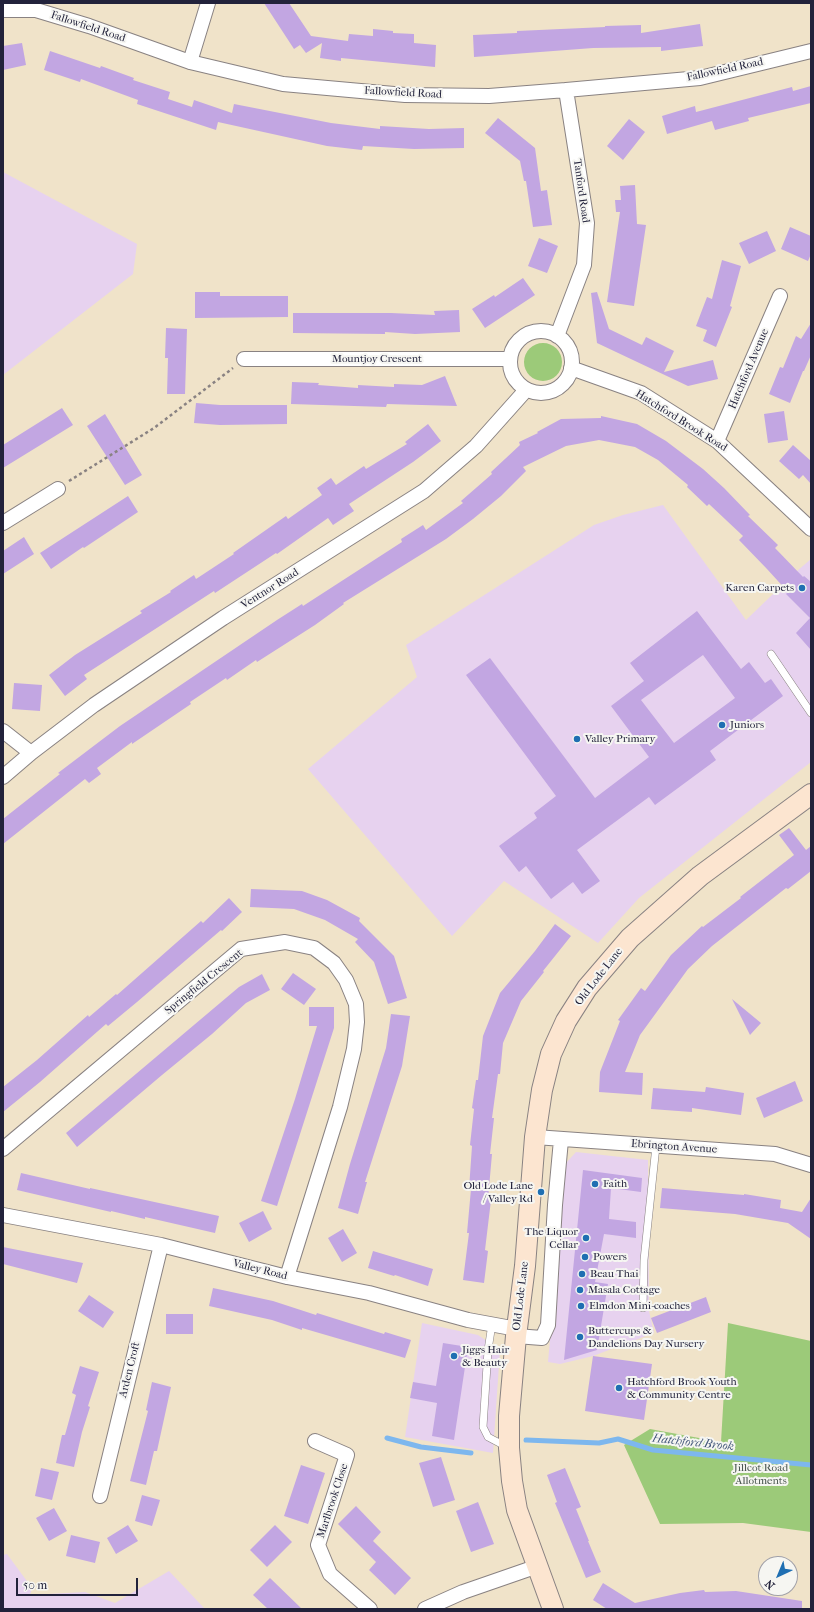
<!DOCTYPE html>
<html>
<head>
<meta charset="utf-8">
<style>
	body { margin:0 }
	#map { position:relative; width:814px; height:1612px; overflow:hidden; background:#f0e3c9; font-family:"IM FELL French Canon",serif }
	canvas { display:block }
	.frame { position:absolute; inset:0; border:4px solid #22223b; pointer-events:none }
	.north { position:absolute; left:758px; top:1556px; width:40px; height:40px; box-sizing:border-box; background:#f6f6f2; border:1px solid #a1a1a9; border-radius:50%; rotate:224deg; font-size:11px; font-weight:700; line-height:16px; text-align:center; color:#22223b }
	.north::after { content:''; display:block; margin:auto; width:14px; height:18px; background:#1f6fb2; clip-path:polygon(50% 0,100% 100%,50% 72%,0 100%) }
	.scale { position:absolute; left:16px; top:1578px; width:122px; height:18px; box-sizing:border-box; border:2px solid #22223b; border-top:0; padding-left:5px; font-size:12px; line-height:14px; white-space:nowrap; color:#22223b; -webkit-text-stroke:3px #f6f6f2; paint-order:stroke }
</style>
</head>
<body>
<div id="map">
<canvas width="814" height="1612"></canvas>
<div class="frame"></div>
<div class="north">N</div>
<div class="scale">50 m</div>
</div>
<script>
const c = document.querySelector('canvas').getContext('2d');
c.lineJoin = 'round';
function fillPath(path, color) {
  c.fillStyle = color;
  c.fill(path, 'evenodd');
}
function toPath(rows) {
  const path = new Path2D();
  for (const r of rows) {
    if (r.length === 3) {
      path.moveTo(r[0] + r[2], r[1]);
      path.arc(r[0], r[1], r[2], 0, 2 * Math.PI);
      continue;
    }
    path.moveTo(r[0], r[1]);
    for (let i = 2; i < r.length; i += 2) path.lineTo(r[i], r[i + 1]);
  }
  return path;
}
function strokePath(path, color, width, dash) {
  c.strokeStyle = color;
  c.lineWidth = width;
  c.lineCap = dash ? 'butt' : 'round';
  c.setLineDash(dash || []);
  c.stroke(path);
}
function label(font, color, halo, rows, align = 'center') {
  c.font = font + ' "IM FELL French Canon",serif';
  c.lineWidth = 4;
  c.setLineDash([]);
  c.textBaseline = 'middle';
  c.strokeStyle = halo;
  c.fillStyle = color;
  for (const [text, x, y, turn = 0] of rows) {
    c.save();
    c.translate(x, y);
    c.rotate((+turn || 0) * Math.PI / 180);
    c.textAlign = isNaN(turn) ? turn : align;
    if (halo) c.strokeText(text, 0, 0);
    c.fillText(text, 0, 0);
    c.restore();
  }
}
const built = toPath([
	[3,172,137,244,133,274,3,375],
	[663,505,746,620,797,571,811,559,811,762,639,898,598,943,504,881,452,936,308,769,417,677,406,645,594,525,623,515],
	[576,1152,648,1160,649,1311,654,1333,593,1356,560,1364,548,1362,566,1163],
	[422,1323,478,1335,500,1350,493,1453,405,1437],
	[7,1554,32,1588,30,1595,85,1592,115,1603,169,1571,205,1609,3,1609,3,1555]
]);
const green = toPath([
	[543,362,19],
	[728,1323,811,1341,811,1532,743,1523,660,1524,624,1445,650,1429,721,1442]
]);
const stream = toPath([
	[387,1438,421,1447,471,1453],
	[526,1440,599,1443,618,1439,653,1450,811,1465]
]);
const building = toPath([
	[264,3,289,3,311,36,348,41,349,34,373,36,373,29,393,31,393,33,414,34,414,43,436,45,435,67,341,58,341,61,320,58,322,43,306,53,300,45,294,49],
	[700,24,703,46,661,51,661,47,593,48,474,57,473,35,517,33,517,31,605,27,605,26,641,25,641,33],
	[22,43,26,65,3,70,3,46],
	[50,51,100,68,101,66,134,78,133,80,170,92,168,99,192,107,194,100,232,113,234,104,331,123,380,129,380,126,429,129,464,128,464,148,414,149,363,146,362,150,327,146,218,122,216,130,137,104,138,100,81,79,80,82,44,70],
	[811,86,811,103,748,118,749,121,715,130,712,121,667,134,662,116,695,106,696,112,792,87,793,91],
	[498,118,535,148,541,191,547,190,552,225,533,227,526,181,524,181,520,161,485,133],
	[629,119,645,132,623,160,607,146],
	[635,185,637,224,646,225,634,306,607,302,620,212,616,212,615,200,621,200,620,186],
	[790,227,811,236,811,254,808,261,781,249],
	[767,231,776,251,749,264,739,243],
	[539,238,558,246,547,273,528,266],
	[722,260,741,266,730,306,732,307,716,347,703,341,707,330,696,326,707,297,712,299],
	[523,278,535,295,485,328,472,309,494,295,495,297],
	[195,292,220,292,220,296,288,296,288,317,195,318],
	[597,292,609,329,642,345,646,337,674,351,664,372,713,360,718,379,688,386,597,343,591,293],
	[459,310,460,332,415,334,385,332,385,334,293,333,293,313,391,313,435,315,434,311],
	[811,323,811,355,804,371,803,371,790,403,769,394,780,367,783,368,796,336,801,339],
	[166,328,187,329,185,394,167,394,168,358,165,358],
	[445,376,457,406,387,404,386,407,291,404,292,382,319,383,318,385,358,388,358,385,394,387,394,384,422,385],
	[196,403,220,405,287,405,287,424,220,425,194,423],
	[62,408,73,425,3,468,3,445],
	[784,411,788,440,768,443,764,414],
	[105,414,142,475,125,485,87,426],
	[601,416,637,424,666,441,703,469,724,488,750,515,748,516,778,545,775,548,803,577,804,576,811,582,811,650,796,633,810,618,786,594,788,592,767,569,739,540,743,536,709,504,707,506,687,487,688,485,658,460,635,447,599,440,566,446,523,467,526,471,501,496,473,519,446,539,343,603,344,604,315,625,257,662,256,660,227,680,226,678,190,702,191,704,132,744,132,742,97,768,101,774,89,783,85,779,3,844,3,819,60,774,58,773,120,726,277,620,302,604,303,606,402,542,401,539,423,525,426,530,463,503,461,501,492,474,491,472,520,445,519,442,538,433,537,432,561,419,601,418],
	[428,424,441,441,413,462,349,504,354,511,333,525,328,518,277,554,276,553,215,593,214,591,84,675,87,679,65,696,49,675,75,655,142,613,140,611,171,592,170,591,194,575,196,579,234,554,233,553,286,516,288,519,322,495,317,488,331,478,336,485,364,466,366,469,407,444,405,442],
	[793,445,811,461,811,484,803,475,799,479,779,461],
	[128,496,138,512,84,548,83,547,51,569,40,553],
	[24,537,34,554,3,574,3,551],
	[697,611,741,669,749,662,765,683,771,679,783,696,710,751,716,760,655,805,649,797,577,850,600,881,582,894,573,882,551,899,526,866,519,872,499,846,537,818,534,813,556,796,466,675,490,658,595,798,649,757,611,706,644,681,630,663],
	[703,655,735,698,674,743,641,700],
	[14,683,42,685,40,711,12,709],
	[789,828,806,850,811,846,811,871,788,889,786,888,712,946,688,969,640,1035,625,1072,643,1073,642,1095,599,1092,600,1072,620,1021,618,1020,641,988,645,991,671,955,702,926,703,927,741,898,740,897,794,855,779,835],
	[251,889,302,891,327,900,360,918,359,921,394,956,407,998,388,1004,374,962,355,942,358,939,325,920,294,909,250,907],
	[229,898,242,912,222,931,221,930,137,1002,108,1026,106,1024,40,1082,3,1112,3,1087,37,1060,88,1015,89,1017,116,994,117,995,201,921,203,923],
	[555,924,571,936,543,971,544,972,521,1001,503,1043,500,1074,498,1074,492,1118,494,1118,490,1154,492,1154,488,1199,491,1200,485,1250,488,1251,484,1283,463,1280,469,1233,467,1233,471,1189,469,1189,472,1146,470,1145,474,1109,472,1108,476,1080,478,1080,483,1036,500,993,535,951],
	[293,973,316,989,304,1005,281,989],
	[262,974,270,990,246,1003,212,1034,162,1075,77,1147,66,1133,239,987],
	[732,999,761,1023,750,1035],
	[309,1007,334,1007,334,1028,277,1206,261,1201,295,1099,317,1026,309,1026],
	[391,1014,410,1016,402,1066,365,1182,367,1182,358,1214,338,1208,350,1164,386,1048],
	[795,1081,803,1101,764,1118,756,1098],
	[706,1087,744,1093,741,1115,692,1108,692,1112,651,1109,653,1088,705,1092],
	[583,1170,642,1178,641,1192,611,1188,609,1219,636,1222,636,1238,604,1234,595,1282,608,1284,597,1350,564,1360],
	[21,1173,90,1189,90,1188,219,1216,215,1233,145,1217,145,1219,111,1211,111,1212,17,1190],
	[662,1188,744,1195,744,1194,781,1200,780,1208,802,1212,811,1198,811,1239,788,1223,735,1214,660,1208],
	[263,1211,272,1229,249,1242,239,1223],
	[343,1229,357,1253,342,1262,328,1238],
	[3,1247,83,1263,77,1283,3,1264],
	[373,1251,433,1269,428,1286,395,1275,394,1276,368,1268],
	[213,1288,273,1301,316,1315,317,1313,384,1334,385,1332,411,1340,405,1358,302,1328,302,1330,272,1320,209,1306],
	[89,1295,114,1312,103,1328,78,1311],
	[706,1297,711,1312,657,1333,651,1318],
	[166,1314,193,1314,193,1334,166,1334],
	[443,1343,468,1347,454,1440,432,1436,437,1403,410,1398,413,1382,436,1386],
	[593,1356,652,1364,644,1420,585,1411],
	[80,1366,99,1372,88,1406,90,1407,82,1432,74,1467,56,1463,62,1435,65,1435,76,1395,72,1393],
	[152,1382,171,1387,157,1451,154,1451,146,1485,130,1481,148,1411,146,1410],
	[441,1457,455,1500,433,1507,419,1463],
	[301,1465,325,1473,308,1524,284,1516],
	[41,1468,59,1472,52,1500,35,1496],
	[565,1468,581,1507,576,1509,589,1541,588,1541,601,1572,586,1578,555,1503,557,1502,547,1475],
	[142,1495,160,1500,152,1526,135,1521],
	[478,1502,494,1544,471,1552,456,1511],
	[356,1506,381,1532,373,1541,411,1578,395,1595,369,1570,376,1562,338,1524],
	[54,1508,67,1531,49,1541,36,1518],
	[128,1525,138,1541,116,1554,107,1538],
	[275,1525,292,1542,267,1567,250,1550],
	[71,1535,100,1542,95,1563,66,1556],
	[270,1578,302,1609,268,1609,253,1595],
	[603,1583,635,1603,680,1593,704,1590,705,1592,736,1591,802,1601,802,1609,607,1609,593,1600]
]);
const path = toPath([
	[69,481,154,428,233,368]
]);
const lane = toPath([
	[771,654,811,713],
	[643,1308,644,1260,656,1146],
	[492,1324,488,1350,483,1427,488,1437,507,1447]
]);
const street = toPath([
	[3,10,36,10,89,26,190,62,283,84,405,95,489,96,566,90,700,78,811,51],
	[190,62,208,3],
	[541,362,31],
	[557,336,584,265,587,223,566,90],
	[244,359,510,359],
	[571,368,641,393,717,441,811,529],
	[717,441,780,296],
	[3,523,58,489],
	[3,731,31,753],
	[3,777,31,753,94,705,223,618,424,491,476,446,526,390],
	[535,1137,775,1154,811,1165],
	[3,1149,241,949,285,942,314,948,334,963,346,980,356,1004,357,1022,354,1049,340,1107,287,1277],
	[3,1215,161,1245,287,1277,369,1293,468,1320,517,1329],
	[516,1336,542,1338,548,1325,555,1205,561,1140],
	[315,1441,347,1455,318,1545,330,1574,370,1609],
	[100,1496,161,1245],
	[425,1609,463,1592,538,1566]
]);
const secondary = toPath([
	[553,1609,517,1510,512,1481,509,1448,509,1416,516,1336,525,1266,535,1137,542,1090,551,1054,566,1021,587,988,630,938,700,876,811,794]
]);
const markers = [
	[802,588,4,"#1f6fb2"],
	[722,725,4,"#1f6fb2"],
	[577,739,4,"#1f6fb2"],
	[595,1184,4,"#1f6fb2"],
	[541,1192,4,"#1f6fb2"],
	[586,1238,4,"#1f6fb2"],
	[585,1257,4,"#1f6fb2"],
	[582,1274,4,"#1f6fb2"],
	[580,1290,4,"#1f6fb2"],
	[581,1306,4,"#1f6fb2"],
	[580,1337,4,"#1f6fb2"],
	[454,1356,4,"#1f6fb2"],
	[619,1388,4,"#1f6fb2"]
];
const streetNames = [
	["Fallowfield Road",88,27,18],
	["Fallowfield Road",725,70,-12],
	["Fallowfield Road",403,93,3],
	["Tanford Road",581,191,82],
	["Mountjoy Crescent",377,359],
	["Hatchford Avenue",749,369,-67],
	["Hatchford Brook Road",681,421,32],
	["Ventnor Road",270,589,-32],
	["Old Lode Lane",599,977,-52],
	["Springfield Crescent",204,982,-39],
	["Ebrington Avenue",674,1147,4],
	["Valley Road",260,1270,14],
	["Old Lode Lane",521,1296,-83],
	["Arden Croft",130,1370,-76],
	["Marlbrook Close",333,1501,-72]
];
const poiNames = [
	["Karen Carpets",794,588,"right"],
	["Juniors",730,725],
	["Valley Primary",585,739],
	["Faith",603,1184],
	["Old Lode Lane",533,1186,"right"],
	["/ Valley Rd",533,1199,"right"],
	["The Liquor",578,1232,"right"],
	["Cellar",578,1245,"right"],
	["Powers",593,1257],
	["Beau Thai",590,1274],
	["Masala Cottage",588,1290],
	["Elmdon Mini-coaches",589,1306],
	["Buttercups &",588,1331],
	["Dandelions Day Nursery",588,1344],
	["Jiggs Hair",462,1350],
	["& Beauty",462,1363],
	["Hatchford Brook Youth",627,1382],
	["& Community Centre",627,1395]
];
const parkNames = [
	["Jillcot Road",761,1468],
	["Allotments",761,1481]
];
const waterNames = [
	["Hatchford Brook",693,1443,6]
];
fillPath(built, '#e7d2ef');
fillPath(green, '#9cca79');
strokePath(stream, '#7db7ee', 5);
fillPath(building, '#c2a6e2');
strokePath(lane, '#898282', 8);
strokePath(street, '#898282', 16);
strokePath(secondary, '#898282', 22);
strokePath(path, '#898282', 2.5, [3, 3]);
strokePath(lane, '#fff', 7);
strokePath(street, '#fff', 14);
strokePath(secondary, '#fce5d0', 20);
for (const [x, y, r, color] of markers) {
  const dot = new Path2D();
  dot.arc(x, y, r, 0, 2 * Math.PI);
  c.fillStyle = color;
  c.fill(dot);
  strokePath(dot, '#f6f6f2', 1.5);
}
label('11px', '#22223b', '#f6f6f2', streetNames);
label('11px', '#22223b', '#f6f6f2', poiNames, 'left');
label('11px', '#47544e', '#f6f6f2', parkNames);
label('italic 12px', '#42567a', '#f6f6f2', waterNames);
</script>
</body>
</html>
